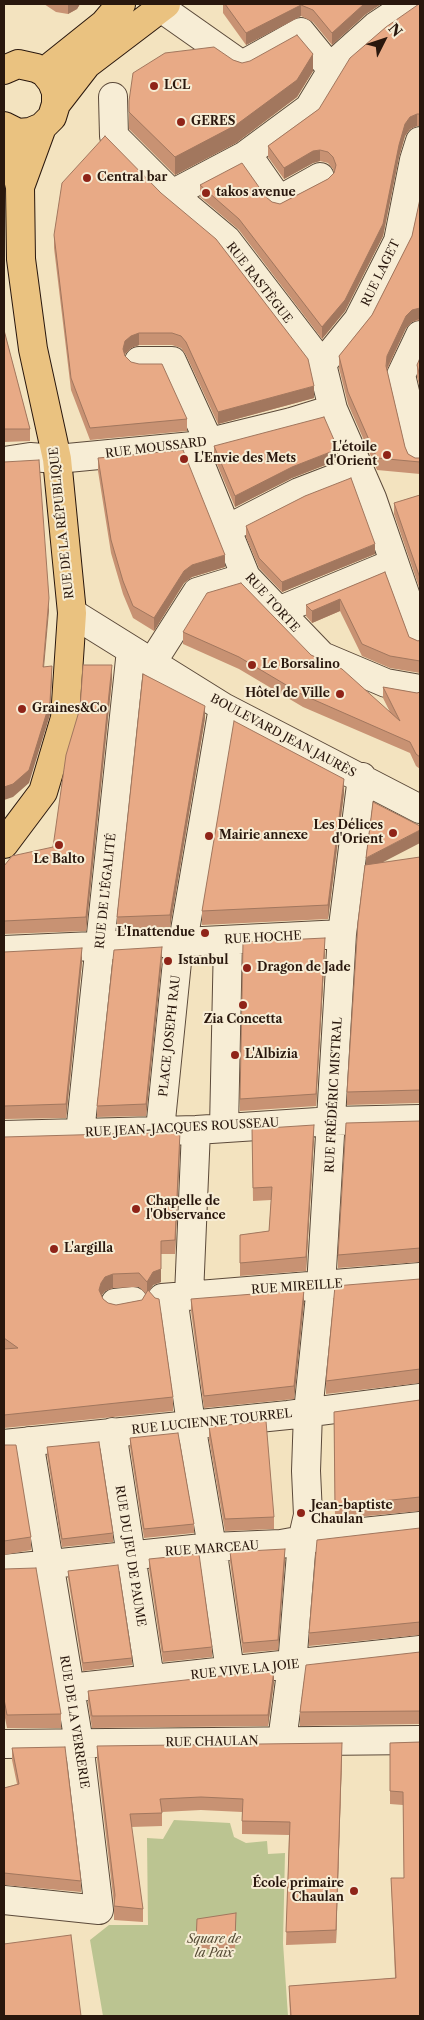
<!DOCTYPE html>
<html>
<head>
<meta charset="utf-8">
<style>
	body { margin:0 }
	#map { position:relative; width:424px; height:2020px; overflow:hidden; background:#f3e3bf; font-family:"Libre Caslon Text",serif }
	canvas { display:block }
	.frame { position:absolute; inset:0; border:5px solid #29170d; pointer-events:none }
	.north { position:absolute; left:359px; top:15px; width:50px; height:50px; -webkit-text-stroke:4px #f7edd5; paint-order:stroke; rotate:49deg; font-size:14px; font-weight:700; line-height:20px; text-align:center; color:#29170d }
	.north::after { content:''; display:block; margin:auto; width:18px; height:22px; background:#29170d; clip-path:polygon(50% 0,100% 100%,50% 72%,0 100%) }
</style>
</head>
<body>
<div id="map">
<canvas width="424" height="2020"></canvas>
<div class="frame"></div>
<div class="north">N</div>
</div>
<script>
const c = document.querySelector('canvas').getContext('2d');
c.lineJoin = 'round';
function fillPath(path, color) {
  c.fillStyle = color;
  c.fill(path, 'evenodd');
}
function toPath(rows) {
  const path = new Path2D();
  for (const r of rows) {
    path.moveTo(r[0], r[1]);
    for (let i = 2; i < r.length; i += 2) path.lineTo(r[i], r[i + 1]);
  }
  return path;
}
function strokePath(path, color, width, dash) {
  c.strokeStyle = color;
  c.lineWidth = width;
  c.lineCap = dash ? 'butt' : 'round';
  c.setLineDash(dash || []);
  c.stroke(path);
}
function label(font, color, halo, rows, align = 'center') {
  c.font = font + ' "Libre Caslon Text",serif';
  c.lineWidth = 4;
  c.setLineDash([]);
  c.textBaseline = 'middle';
  c.strokeStyle = halo;
  c.fillStyle = color;
  for (const [text, x, y, turn = 0] of rows) {
    c.save();
    c.translate(x, y);
    c.rotate((+turn || 0) * Math.PI / 180);
    c.textAlign = isNaN(turn) ? turn : align;
    if (halo) c.strokeText(text, 0, 0);
    c.fillText(text, 0, 0);
    c.restore();
  }
}
const green = toPath([
	[174,1820,230,1823,234,1837,246,1843,267,1841,268,1854,285,1853,283,1943,288,2016,103,2016,90,1940,109,1925,148,1925,147,1838,163,1839]
]);
const minor = toPath([
	[161,8,242,65,301,32,332,70],
	[113,97,114,136,172,194,227,240,322,364,333,409,372,498,420,637],
	[247,154,279,200,320,177],
	[172,194,244,156,309,108,338,60,376,26,409,4],
	[420,335,401,375,420,455],
	[139,361,172,361,209,442],
	[322,364,358,320,398,241,414,160,420,141],
	[193,446,246,577,322,656,386,683,420,689],
	[4,461,30,457,57,459,193,446,291,422,333,409],
	[227,529,299,492,359,469],
	[278,611,394,563],
	[72,613,223,707,420,809],
	[153,661,197,592,246,577],
	[183,942,342,934],
	[4,950,183,942,223,707],
	[224,1128,228,940],
	[160,1130,179,942],
	[80,1133,131,650],
	[4,1135,196,1130,333,1121,420,1119],
	[189,1295,196,1130],
	[173,1297,191,1424,212,1547,230,1671],
	[162,1298,420,1277],
	[115,1303,133,1301],
	[112,1432,150,1679],
	[4,1444,288,1415,420,1398],
	[4,1569,212,1547,281,1544,325,1536,420,1526],
	[69,1688,420,1650],
	[282,1741,292,1665,302,1541,308,1515,306,1471,308,1412,321,1286,342,934,362,777],
	[4,1744,420,1740],
	[4,1900,99,1910,79,1743,29,1441]
]);
const major = toPath([
	[4,70,18,64,36,68,44,72,52,82,56,92,56,104,52,117,42,127,30,132,18,133,4,126],
	[44,72,104,24,121,4],
	[56,104,87,64,166,4],
	[20,187,42,127],
	[4,844,43,792,65,718,72,613,57,459,33,349,21,259,20,187,6,128]
]);
const wall = toPath([
	[44,4,80,4,77,9,68,14,56,12],
	[223,4,381,4,366,14,332,45,313,22,301,16,246,45,223,13],
	[420,4,420,126,417,126,410,129,405,136,399,157,383,236,345,311,322,339,239,230,200,197,200,185,266,197,272,202,280,204,328,179,334,173,333,169,328,163,320,161,313,163,284,179,268,157,268,146,319,109],
	[233,60,242,63,313,71,297,97,236,143,175,175,129,129,129,101],
	[420,199,420,320,412,322,406,328,387,370,405,447,408,454,415,458,420,458,420,474,377,470,348,404,339,368,339,356,372,315,412,236],
	[54,235,314,398,218,424,186,355,181,348,172,345,139,345,131,348,125,354,125,356,187,419,187,431,90,440,71,390,54,248],
	[4,330,30,429,30,441,4,442],
	[420,358,420,388,417,377,417,365],
	[214,446,338,460,292,478,235,507,214,457],
	[98,458,225,567,192,577,184,583,154,631,133,618,123,594,111,553,98,471],
	[420,495,420,590,394,514,394,503],
	[246,526,375,554,282,592,259,568,246,537],
	[385,572,409,637,418,641,420,640,420,673,390,668,362,656,340,611,312,623,306,616,306,605],
	[183,632,311,655,390,712,383,698,383,687,417,693,420,692,420,769,416,766,410,753,303,707,239,669,183,644],
	[112,679,86,931,4,934,4,866,53,847],
	[205,718,170,927,117,929,117,917],
	[344,793,328,919,202,925,202,911],
	[420,857,420,1103,347,1105,347,1092,382,863],
	[325,950,316,1106,240,1111,240,1099],
	[4,952,82,962,66,1118,4,1119],
	[162,959,146,1116,97,1117,97,1106],
	[420,1121,420,1262,338,1268,338,1255],
	[252,1129,314,1138,306,1271,240,1276,240,1235,269,1231,271,1200,253,1201],
	[4,1137,180,1146,175,1254,161,1254,161,1282,153,1285,149,1292,173,1397,173,1411,4,1428],
	[139,1287,146,1294,142,1300,116,1305,108,1303,103,1299,101,1296,105,1291,113,1288],
	[420,1279,420,1383,326,1394,326,1381],
	[191,1299,304,1302,294,1399,204,1408,191,1311],
	[420,1400,420,1511,335,1519,334,1412],
	[209,1427,274,1517,274,1529,225,1531,209,1439],
	[130,1438,194,1524,194,1533,144,1538,130,1447],
	[4,1445,31,1537,31,1550,4,1555],
	[47,1447,113,1533,113,1542,62,1547,47,1455],
	[420,1528,420,1635,309,1646,309,1633],
	[230,1552,285,1559,278,1650,243,1653,230,1562],
	[149,1559,212,1647,212,1657,163,1662,149,1569],
	[4,1569,61,1714,61,1728,7,1728,4,1713],
	[68,1571,132,1658,132,1665,83,1671,68,1578],
	[420,1652,420,1724,300,1726,300,1712],
	[274,1682,268,1726,92,1728,88,1702,88,1691],
	[420,1742,420,2016,290,2016,289,1986,395,1978,391,1878,404,1878,403,1805,390,1804,390,1743],
	[97,1746,342,1756,336,1943,286,1945,289,1835,242,1834,242,1812,201,1810,162,1812,162,1826,131,1827,143,1909,143,1922,114,1920,114,1904,97,1759],
	[12,1748,81,1881,81,1892,4,1885,4,1788,17,1784,12,1760],
	[197,1919,236,1921,235,1949,196,1949]
]);
const shadedWall = toPath([
	[68,4,80,4,77,9,68,14],
	[364,4,381,4,366,14,332,45,332,33],
	[301,5,301,16,246,45,246,33],
	[313,54,313,71,297,97,236,143,175,175,175,157],
	[417,114,417,126,410,129,405,136,399,157,383,236,345,311,322,339,322,327,405,124,410,117],
	[320,150,320,161,313,163,284,179,284,168,313,151],
	[419,308,419,319,412,322,406,328,387,368,386,378,387,356,406,316,412,310],
	[139,333,139,345,131,348,125,354,123,361,123,349,125,341,131,336],
	[314,386,314,398,218,424,218,412],
	[338,449,338,460,292,478,235,507,235,496,292,467],
	[375,544,375,554,282,592,282,582],
	[225,555,225,567,192,577,184,583,154,631,154,618,184,571,192,565],
	[49,598,49,611,43,679,43,667],
	[340,599,340,611,312,623,312,611],
	[112,665,112,679,86,931,86,917],
	[52,666,52,679,50,715,29,783,13,797,4,800,4,787],
	[205,706,205,718,170,927,170,915],
	[344,779,344,793,328,919,328,905],
	[420,830,420,843,366,871,366,858],
	[325,938,325,950,316,1106,316,1094],
	[162,947,162,959,146,1116,146,1104],
	[82,948,82,962,66,1118,66,1104],
	[314,1125,314,1138,306,1271,306,1257],
	[180,1132,180,1146,175,1254,175,1240],
	[161,1269,161,1282,153,1285,147,1295,147,1282,153,1272],
	[113,1274,113,1288,105,1291,101,1296,99,1290,101,1283,105,1277],
	[304,1290,304,1302,294,1399,294,1386],
	[285,1549,285,1559,278,1650,278,1640],
	[274,1670,274,1682,268,1726,268,1715],
	[342,1743,342,1756,336,1943,336,1930]
]);
const building = toPath([
	[225,4,364,4,332,33,313,10,301,5,246,33,225,4],
	[419,4,420,4,420,114,417,114,410,117,405,124,399,145,383,224,345,300,322,327,239,219,200,185,242,163,266,197,272,202,280,204,328,179,334,173,336,165,333,157,328,152,320,150,313,151,284,168,268,146,319,109,350,58,386,27,419,4],
	[297,35,313,54,297,80,236,125,175,157,129,112,129,101,133,73,165,53,214,47,233,60,242,63,250,61,297,35],
	[105,136,161,193,216,239,308,359,314,386,218,412,186,342,181,336,172,333,139,333,131,336,125,341,123,349,125,356,131,362,139,364,162,364,187,419,90,428,71,378,54,235,62,183,105,136],
	[420,199,420,308,412,310,406,316,387,356,386,366,405,447,408,454,415,458,420,458,420,462,377,458,348,392,339,356,372,315,412,236,420,199],
	[4,330,30,429,4,429,4,330],
	[420,358,420,377,417,365,420,358],
	[324,417,338,449,292,467,235,496,214,446,324,417],
	[183,450,225,555,192,565,184,571,154,618,133,606,123,581,111,540,98,458,183,450],
	[39,460,49,598,43,667,52,666,50,702,29,770,13,784,4,787,4,462,39,460],
	[351,478,375,544,282,582,259,558,246,526,305,496,351,478],
	[420,495,420,578,394,503,420,495],
	[385,572,409,637,418,641,420,640,420,661,390,656,362,644,340,599,312,611,306,605,385,572],
	[241,583,311,655,342,669,400,721,383,687,417,693,420,692,420,757,416,754,410,742,303,695,239,657,183,632,207,593,241,583],
	[83,665,112,665,86,917,4,921,4,866,12,856,53,847,66,755,80,708,83,665],
	[143,674,205,706,170,915,117,917,143,674],
	[234,721,344,779,328,905,202,911,234,721],
	[373,802,420,826,420,830,366,858,373,802],
	[420,857,420,1090,347,1092,358,922,365,865,420,857],
	[325,938,316,1094,240,1099,243,942,325,938],
	[162,947,146,1104,97,1106,114,950,162,947],
	[82,948,66,1104,4,1106,4,952,82,948],
	[420,1121,420,1248,338,1255,346,1123,420,1121],
	[314,1125,306,1257,240,1263,240,1235,269,1231,272,1187,253,1188,252,1129,314,1125],
	[180,1132,175,1240,161,1241,161,1269,153,1272,147,1282,139,1273,113,1274,105,1277,101,1283,99,1290,103,1299,108,1303,116,1305,142,1300,148,1290,155,1298,159,1299,173,1397,4,1415,4,1349,18,1348,4,1338,4,1137,180,1132],
	[420,1279,420,1369,326,1381,335,1286,420,1279],
	[304,1290,294,1386,204,1396,191,1299,304,1290],
	[420,1400,420,1497,335,1506,334,1412,420,1400],
	[266,1421,274,1517,225,1519,209,1427,266,1421],
	[178,1433,194,1524,144,1529,130,1438,178,1433],
	[99,1442,113,1533,62,1539,47,1447,99,1442],
	[4,1445,16,1445,31,1537,4,1541,4,1445],
	[420,1528,420,1622,309,1633,317,1540,420,1528],
	[285,1549,278,1640,243,1643,230,1552,285,1549],
	[199,1554,212,1647,163,1652,149,1559,199,1554],
	[118,1565,132,1658,83,1663,68,1571,118,1565],
	[36,1568,61,1714,7,1715,4,1699,4,1569,36,1568],
	[420,1652,420,1711,300,1712,306,1665,420,1652],
	[274,1670,268,1715,92,1716,88,1691,274,1670],
	[420,1742,420,2016,291,2016,289,1986,396,1978,391,1878,404,1878,403,1792,390,1791,390,1743,420,1742],
	[342,1743,336,1930,286,1932,290,1822,242,1821,243,1799,201,1797,160,1799,162,1813,130,1814,143,1909,114,1906,115,1895,97,1746,342,1743],
	[65,1747,81,1881,4,1873,4,1788,19,1784,12,1748,65,1747],
	[236,1913,235,1941,196,1942,197,1919,236,1913],
	[71,1935,81,2016,4,2016,4,1944,71,1935]
]);
const markers = [
	[154,86,5,"#8f2418"],
	[181,122,5,"#8f2418"],
	[87,178,5,"#8f2418"],
	[206,193,5,"#8f2418"],
	[387,455,5,"#8f2418"],
	[184,459,5,"#8f2418"],
	[252,665,5,"#8f2418"],
	[340,694,5,"#8f2418"],
	[22,709,5,"#8f2418"],
	[393,833,5,"#8f2418"],
	[209,836,5,"#8f2418"],
	[59,845,5,"#8f2418"],
	[205,933,5,"#8f2418"],
	[168,961,5,"#8f2418"],
	[247,968,5,"#8f2418"],
	[243,1005,5,"#8f2418"],
	[235,1055,5,"#8f2418"],
	[136,1209,5,"#8f2418"],
	[54,1249,5,"#8f2418"],
	[301,1513,5,"#8f2418"],
	[354,1891,5,"#8f2418"]
];
const poiNames = [
	["LCL",164,86],
	["GERES",191,122],
	["Central bar",97,178],
	["takos avenue",216,193],
	["L'étoile",377,448,"right"],
	["d'Orient",377,462,"right"],
	["L'Envie des Mets",194,459],
	["Le Borsalino",262,665],
	["Hôtel de Ville",330,694,"right"],
	["Graines&Co",32,709],
	["Les Délices",383,826,"right"],
	["d'Orient",383,840,"right"],
	["Mairie annexe",219,836],
	["Le Balto",59,860,"center"],
	["L'Inattendue",195,933,"right"],
	["Istanbul",178,961],
	["Dragon de Jade",257,968],
	["Zia Concetta",243,1020,"center"],
	["L'Albizia",245,1055],
	["Chapelle de",146,1202],
	["l'Observance",146,1216],
	["L'argilla",64,1249],
	["Jean-baptiste",311,1506],
	["Chaulan",311,1520],
	["École primaire",344,1884,"right"],
	["Chaulan",344,1898,"right"]
];
const streetNames = [
	["RUE LAGET",381,273,-64],
	["RUE RASTÈGUE",259,283,52],
	["RUE MOUSSARD",156,448,-7],
	["RUE DE LA RÉPUBLIQUE",62,523,-96],
	["RUE TORTE",272,603,48],
	["BOULEVARD JEAN JAURÈS",283,736,28],
	["RUE DE L'ÉGALITÉ",106,891,-84],
	["RUE HOCHE",263,938,-3],
	["PLACE JOSEPH RAU",170,1036,-84],
	["RUE FRÉDÉRIC MISTRAL",334,1095,-87],
	["RUE JEAN-JACQUES ROUSSEAU",182,1128,-3],
	["RUE MIREILLE",297,1287,-4],
	["RUE LUCIENNE TOURREL",212,1422,-6],
	["RUE MARCEAU",212,1549,-4],
	["RUE DU JEU DE PAUME",130,1556,81],
	["RUE VIVE LA JOIE",245,1670,-6],
	["RUE DE LA VERRERIE",74,1722,81],
	["RUE CHAULAN",212,1742,-1]
];
const parkNames = [
	["Square de",214,1940],
	["la Paix",214,1954]
];
fillPath(green, '#bbc491');
strokePath(minor, '#5c4a3a', 30);
strokePath(major, '#29170d', 30);
strokePath(minor, '#f7edd5', 28);
strokePath(major, '#eac280', 28);
fillPath(wall, '#c89273');
fillPath(shadedWall, '#a2775e');
fillPath(building, '#e8aa86');
strokePath(building, '#a2775e', 1);
for (const [x, y, r, color] of markers) {
  const dot = new Path2D();
  dot.arc(x, y, r, 0, 2 * Math.PI);
  c.fillStyle = color;
  c.fill(dot);
  strokePath(dot, '#f7edd5', 2);
}
label('bold 12px', '#29170d', '#f7edd5', poiNames, 'left');
label('12px', '#29170d', '#f7edd5', streetNames);
label('italic 12px', '#554b35', '#f7edd5', parkNames);
</script>
</body>
</html>
